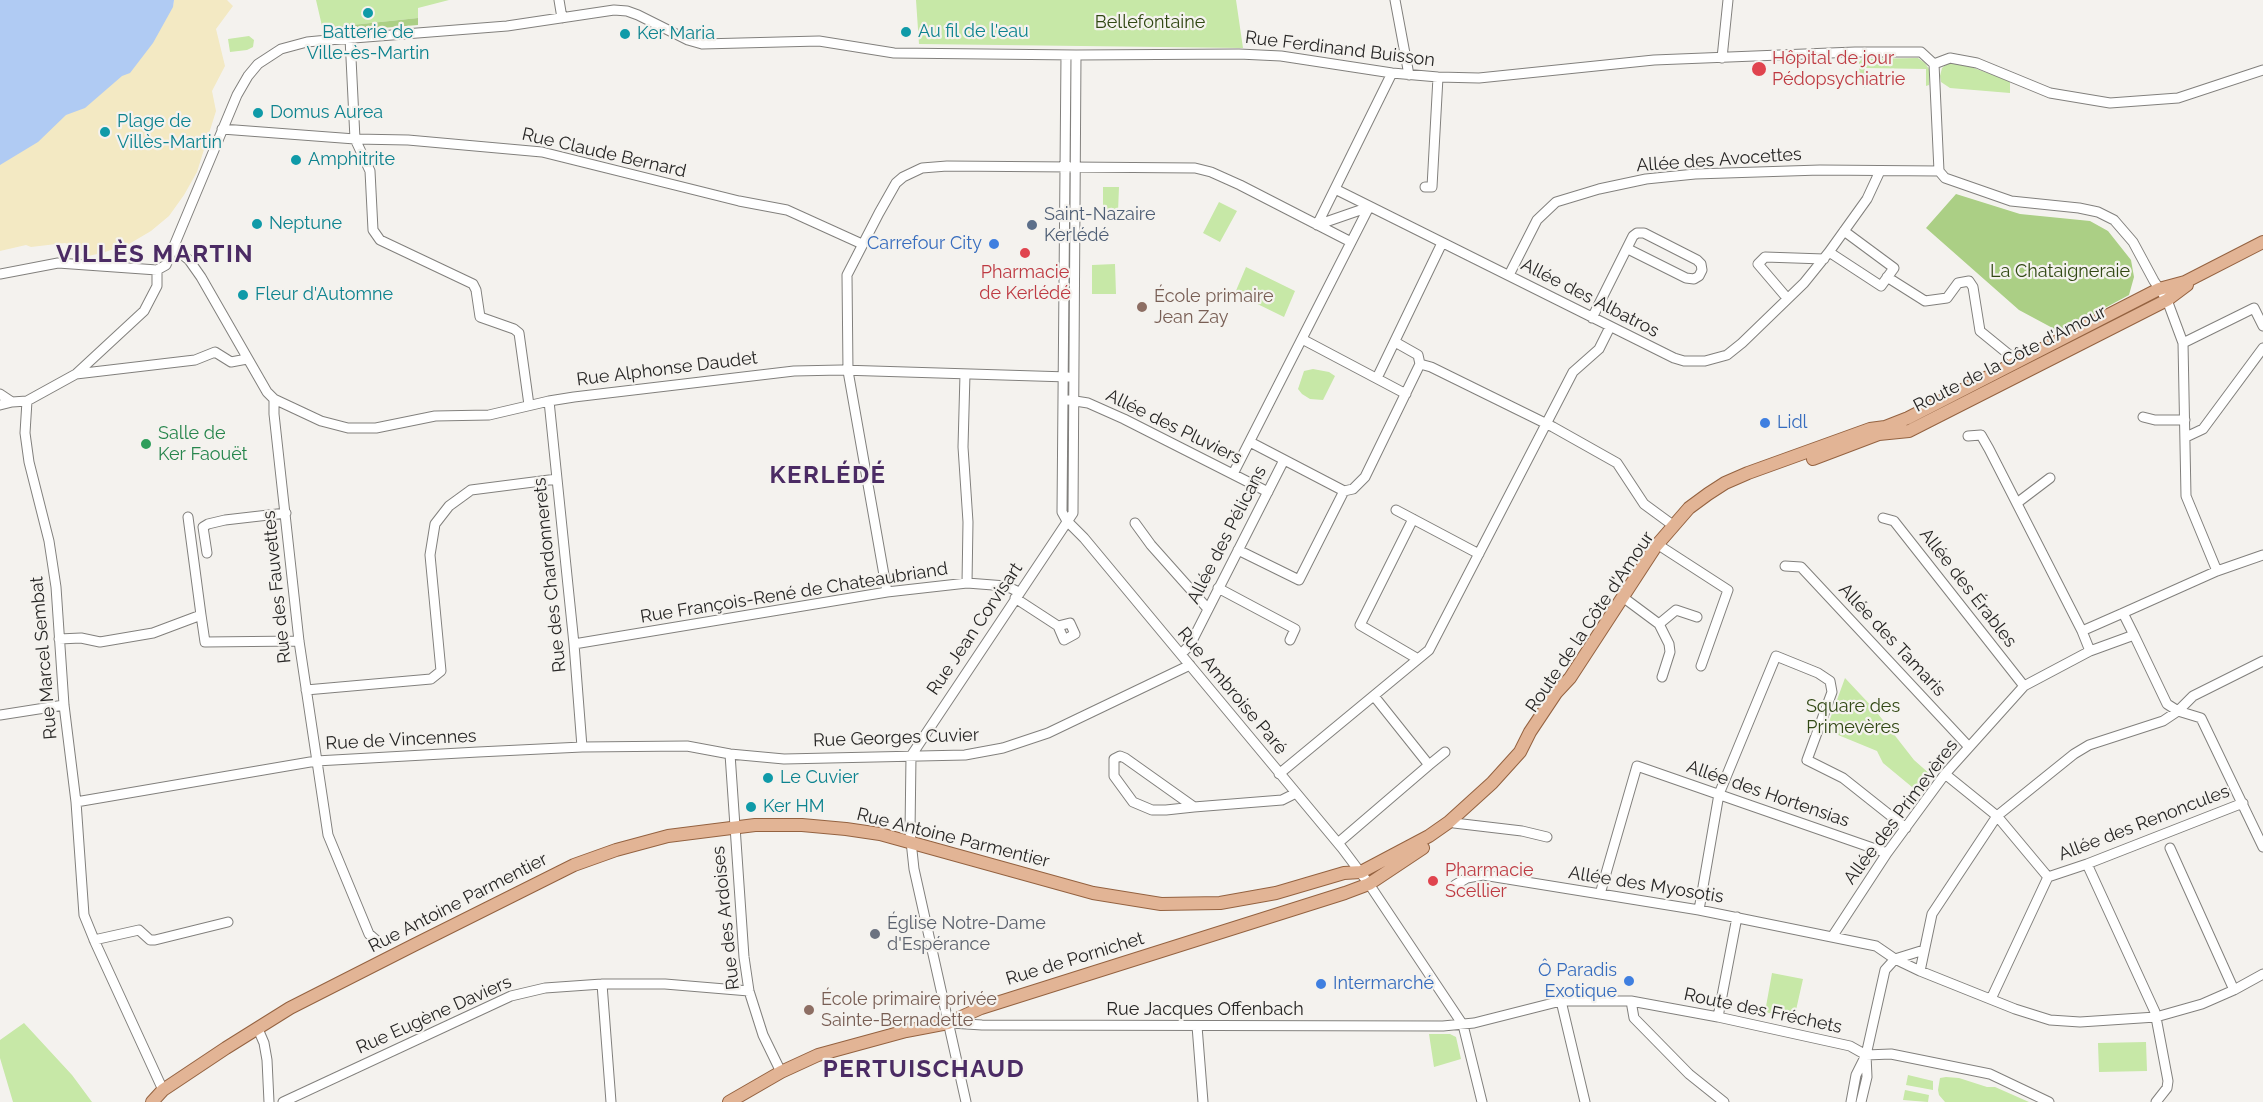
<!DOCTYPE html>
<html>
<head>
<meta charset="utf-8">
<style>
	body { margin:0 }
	canvas { display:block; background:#f4f2ee }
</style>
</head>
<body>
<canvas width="2263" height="1102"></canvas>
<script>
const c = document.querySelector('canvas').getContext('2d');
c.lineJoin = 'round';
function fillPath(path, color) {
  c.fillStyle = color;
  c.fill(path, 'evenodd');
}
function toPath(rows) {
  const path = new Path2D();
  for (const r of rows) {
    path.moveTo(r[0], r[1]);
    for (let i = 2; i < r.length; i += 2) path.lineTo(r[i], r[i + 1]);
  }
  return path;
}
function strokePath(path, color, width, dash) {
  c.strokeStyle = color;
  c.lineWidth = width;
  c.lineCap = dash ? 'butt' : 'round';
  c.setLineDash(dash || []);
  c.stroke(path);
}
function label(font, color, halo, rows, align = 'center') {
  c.font = font + ' Raleway,sans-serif';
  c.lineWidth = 4.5;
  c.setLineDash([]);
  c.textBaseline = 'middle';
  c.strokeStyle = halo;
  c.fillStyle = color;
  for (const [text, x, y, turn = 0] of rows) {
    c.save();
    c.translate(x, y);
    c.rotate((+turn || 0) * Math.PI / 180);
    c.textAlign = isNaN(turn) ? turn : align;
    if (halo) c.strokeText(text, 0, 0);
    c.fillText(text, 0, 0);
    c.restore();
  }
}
const green = toPath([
	[316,0,449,0,418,8,418,18,333,27,322,26],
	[916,0,1236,0,1243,48,919,44],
	[249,36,254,40,253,47,247,50,230,52,228,39],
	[1918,58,1925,63,1929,69,1929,85,1926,86,1926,69,1865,68,1865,88,1860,83,1859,62,1862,59],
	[1957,62,2010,81,2010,93,1950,88,1941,82,1940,76,1942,68,1947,64],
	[1103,187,1119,187,1118,212,1103,212],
	[1219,202,1237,211,1220,242,1203,233],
	[1115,264,1116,294,1092,294,1092,265],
	[1246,267,1295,291,1284,317,1235,293],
	[1313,369,1329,372,1335,376,1323,400,1310,399,1302,394,1298,389,1304,371],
	[1845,678,1875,710,1914,760,1931,775,1918,792,1883,763,1877,751,1826,730],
	[1772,973,1803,979,1794,1019,1765,1012],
	[24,1023,72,1075,92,1102,13,1102,0,1058,0,1040],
	[1429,1034,1450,1034,1456,1037,1461,1059,1434,1067],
	[2146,1042,2147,1071,2099,1072,2098,1043],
	[1908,1075,1933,1081,1933,1090,1906,1085],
	[1946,1077,1959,1078,1987,1087,1995,1087,2029,1102,1945,1102,1939,1095,1938,1090,1940,1078],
	[1905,1090,1929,1095,1928,1102,1903,1100]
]);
const forest = toPath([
	[418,18,418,25,334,32,333,27],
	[1956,194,2020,214,2090,221,2108,231,2131,260,2134,277,2129,295,2060,332,2019,310,1926,228]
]);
const sand = toPath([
	[174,0,227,0,233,6,216,29,225,66,212,91,216,111,197,172,184,195,169,216,151,231,129,244,102,253,88,256,77,247,65,243,31,247,26,245,0,251,0,122,173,6]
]);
const water = toPath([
	[0,0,174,0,173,7,153,43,130,73,122,76,85,108,66,115,38,142,0,165]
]);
const minor = toPath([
	[559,0,562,18],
	[1395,0,1409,75],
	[350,38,355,139,370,171,373,230,380,240,473,284,476,290,480,317,514,329,519,333,529,405],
	[1066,55,1062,512,1067,521,1084,538,1342,848,1369,884,1463,1025,1482,1102],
	[1722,58,1728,0],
	[1934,64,1950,58,1977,63,2050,93,2110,103,2178,98,2263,70],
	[222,129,355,139,408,140,542,152,739,201,787,210,862,244],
	[1425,187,1432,187,1438,77],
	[1335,189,1674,358,1684,361,1705,361,1727,355,1742,343,1804,283,1829,252,1867,199,1880,171],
	[1317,225,1392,73],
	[1317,225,1369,207],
	[174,248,189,260,201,277,267,392,274,399,321,421,348,428,376,428,435,416,489,415,549,401,574,397,794,371,841,370,1068,377],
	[1829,252,1881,286,1894,268,1844,231],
	[0,274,58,263,157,270,166,265,237,95,248,76,258,64,281,49,307,42,328,40,507,26,614,10,627,11,638,15,688,40,702,44,819,41,894,53,1076,55,1239,54,1281,56,1392,73,1438,77,1479,78,1654,60,1855,52,1921,52,1934,64,1939,171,1945,178,2011,201,2079,208,2098,212,2114,220,2133,242,2154,281,2167,300,2183,343,2186,496,2217,571],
	[1509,275,1537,220,1556,202,1599,189,1646,179,1695,174,1820,170,1939,171],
	[1887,277,1925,301,1947,298,1958,283,1969,281,1973,287,1980,331,2018,362],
	[1787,298,1758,264,1765,257,1824,259],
	[1592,318,1633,236,1637,233,1644,233,1697,260,1701,264,1702,270,1699,276,1694,279,1686,278,1628,249],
	[1302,339,1406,394],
	[2183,343,2254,308,2263,326],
	[1420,364,1431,367,1553,427,1617,463,1644,504,1674,526],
	[76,374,195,360,215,352,231,362,247,359],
	[965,374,963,447,968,522,967,583],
	[1377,378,1442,243],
	[0,394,12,402],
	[274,399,274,414,299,641,328,835,369,934,377,941],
	[1069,400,1088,403,1124,419,1268,492],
	[27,401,25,433,29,462,49,541,56,587,64,705,76,802,84,915,95,942,163,1090],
	[549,401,574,644,582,747],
	[0,405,12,402,27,401,76,374,144,311,157,286,157,270],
	[2143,417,2155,420,2185,420],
	[1968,436,1981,435,1989,449,2082,631],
	[2186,437,2203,429,2263,348],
	[1250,442,1344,491,1353,489,1365,477,1420,364,1418,355,1395,342],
	[1233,474,1369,207],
	[2017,503,2050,478],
	[1396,510,1479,554],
	[188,517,201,615],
	[1883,518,1894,521,2024,686],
	[1413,519,1360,625,1418,659],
	[1135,523,1151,545,1208,609],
	[1660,546,1728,590,1701,666],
	[1238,550,1299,580,1344,491],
	[207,553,203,527,208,524,225,520,286,513],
	[1785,566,1801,567,1969,747],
	[1218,588,1295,629,1290,640],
	[887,592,848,371,847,275,879,213,896,183,903,177,922,168,947,166,1195,168,1211,172,1240,185,1351,242],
	[1015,598,1058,626,1064,640,1075,634,1070,623,1058,626],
	[1624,598,1659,624,1669,644,1670,652,1662,677],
	[2123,613,2134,635,2090,651,2082,631,2123,613,2217,571,2263,555],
	[1659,624,1676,610,1697,617],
	[2134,635,2167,704,2178,711,2201,718,2263,847],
	[59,639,81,638,100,642,153,633,201,615,205,642,299,641],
	[574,644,887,592,967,583,1006,586,1019,592],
	[1181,654,1190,645,1284,460],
	[306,690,431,679,441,671,430,555,435,524,449,506,471,490,557,479],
	[0,715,64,705],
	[730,754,744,957,749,991,763,1035,781,1072],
	[1429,765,1445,752],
	[1279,774,1429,650,1573,372,1599,349,1610,327],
	[1945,774,1997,816,2048,877],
	[76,802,316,761,478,752,582,747,687,746,730,754,784,759,965,755,1003,748,1048,733,1190,665],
	[1194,807,1125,758,1120,756,1114,759,1114,776,1133,802,1152,810,1166,810,1194,807,1282,800,1296,793],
	[1454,823,1522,831,1547,837],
	[1338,843,1429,765,1374,696],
	[2170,848,2234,990],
	[2087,864,2155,1012,2168,1081,2167,1088,2156,1102],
	[1455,885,1467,878,1483,875,1699,910,1876,946,1895,959,1920,971,2015,1009,2050,1020,2080,1022,2156,1017,2202,1004,2234,990,2263,974],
	[1600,894,1637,766,1887,853],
	[1699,910,1719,794,1776,656,1818,673,1830,681,1832,692,1807,760,1843,778,1906,828],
	[1832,937,1887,853,1945,774,2024,686,2090,651],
	[94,940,139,930,150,940,155,940,228,922],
	[1920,971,1932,914,1997,816,2074,754,2089,745,2163,721,2178,711,2193,696,2263,661],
	[602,984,611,1102],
	[1991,999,2048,877,2087,864,2243,803],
	[1561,1001,1585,1102],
	[1631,1001,1634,1018,1689,1074,1724,1102],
	[1718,1017,1737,917],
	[951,1023,982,1025,1443,1026,1474,1023,1561,1001,1631,1001,1718,1017,1850,1046,1866,1055,1891,1054,1990,1074,2049,1102],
	[1197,1026,1203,1102],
	[258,1029,264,1043,267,1060,269,1102],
	[283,1102,511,996,545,988,602,984,665,984,749,991],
	[966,1102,914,869,910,832,911,756,1073,513,1076,55],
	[1851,1102,1856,1075,1865,1057],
	[1861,1102,1867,1077,1866,1055,1885,970,1895,959,1924,950]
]);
const major = toPath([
	[1813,459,1879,434,1909,431,2167,300,2187,285],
	[152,1102,163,1090,226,1048,290,1008,414,945,574,865,616,850,668,836,755,825,802,825,846,829,880,834,1093,893,1161,904,1220,903,1276,893,1344,873,1361,872,1429,836,1449,822,1492,783,1520,752,1530,732,1556,693,1570,678,1656,546,1689,508,1708,494,1725,483,1748,473,1870,429,1885,427,1908,418,2159,289,2185,282,2263,242],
	[729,1102,781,1072,818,1055,906,1031,948,1023,981,1008,1345,893,1369,884,1423,848]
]);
const markers = [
	[368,13,6,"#0f9aa8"],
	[906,32,6,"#0f9aa8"],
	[625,34,6,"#0f9aa8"],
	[1759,69,8,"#e0444e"],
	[258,113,6,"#0f9aa8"],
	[105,132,6,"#0f9aa8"],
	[296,160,6,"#0f9aa8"],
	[257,224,6,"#0f9aa8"],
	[1032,225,6,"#5c6f8a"],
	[994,244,6,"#3f7fe0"],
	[1025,253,6,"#e0444e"],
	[243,295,6,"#0f9aa8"],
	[1142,307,6,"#8d6e63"],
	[1765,423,6,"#3f7fe0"],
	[146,444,6,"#2e9e5b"],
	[768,778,6,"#0f9aa8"],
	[751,807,6,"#0f9aa8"],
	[1433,881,6,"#e0444e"],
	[875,934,6,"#6b7280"],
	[1629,981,6,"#3f7fe0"],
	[1321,984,6,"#3f7fe0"],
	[809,1010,6,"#8d6e63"]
];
const parkNames = [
	["Bellefontaine",1150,23],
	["La Chataigneraie",2060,272],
	["Square des",1853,707],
	["Primevères",1853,728]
];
const cultureNames = [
	["Au fil de l'eau",918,32],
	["Batterie de",368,33,"center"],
	["Ville-ès-Martin",368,54,"center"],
	["Ker Maria",637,34],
	["Domus Aurea",270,113],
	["Plage de",117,122],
	["Villès-Martin",117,143],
	["Amphitrite",308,160],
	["Neptune",269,224],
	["Fleur d'Automne",255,295],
	["Le Cuvier",780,778],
	["Ker HM",763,807]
];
const streetNames = [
	["Rue Ferdinand Buisson",1340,49,7],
	["Rue Claude Bernard",604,153,13],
	["Allée des Avocettes",1719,160,-4],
	["Allée des Albatros",1590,298,27],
	["Route de la Côte d'Amour",2010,359,-27],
	["Rue Alphonse Daudet",667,369,-7],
	["Allée des Pluviers",1174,427,26],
	["Allée des Pélicans",1227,535,-63],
	["Rue des Chardonnerets",550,575,-96],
	["Rue des Fauvettes",277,587,-96],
	["Allée des Érables",1968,588,52],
	["Rue François-René de Chateaubriand",794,593,-9],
	["Route de la Côte d'Amour",1590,622,-56],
	["Rue Jean Corvisart",975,629,-56],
	["Allée des Tamaris",1892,640,47],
	["Rue Marcel Sembat",44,658,-95],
	["Rue Ambroise Paré",1232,691,50],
	["Rue Georges Cuvier",896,738,-2],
	["Rue de Vincennes",401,740,-3],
	["Allée des Hortensias",1768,794,19],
	["Allée des Primevères",1901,812,-53],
	["Allée des Renoncules",2144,823,-21],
	["Rue Antoine Parmentier",953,838,14],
	["Allée des Myosotis",1646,885,9],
	["Rue Antoine Parmentier",458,903,-27],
	["Rue des Ardoises",726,918,-96],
	["Rue de Pornichet",1075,959,-17],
	["Rue Jacques Offenbach",1205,1010],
	["Route des Fréchets",1763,1011,12],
	["Rue Eugène Daviers",434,1015,-24]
];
const healthNames = [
	["Hôpital de jour",1772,59],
	["Pédopsychiatrie",1772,80],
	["Pharmacie",1025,273,"center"],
	["de Kerlédé",1025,294,"center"],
	["Pharmacie",1445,871],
	["Scellier",1445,892]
];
const serviceNames = [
	["Saint-Nazaire",1044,215],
	["Kerlédé",1044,236]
];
const shopNames = [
	["Carrefour City",982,244],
	["Lidl",1777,423,"left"],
	["Ô Paradis",1617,971],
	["Exotique",1617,992],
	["Intermarché",1333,984,"left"]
];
const educationNames = [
	["École primaire",1154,297],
	["Jean Zay",1154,318],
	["École primaire privée",821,1000],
	["Sainte-Bernadette",821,1021]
];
const leisureNames = [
	["Salle de",158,434],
	["Ker Faouët",158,455]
];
const worshipNames = [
	["Église Notre-Dame",887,924],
	["d'Espérance",887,945]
];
const districtNames = [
	["VILLÈS MARTIN",155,255],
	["KERLÉDÉ",828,476],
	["PERTUISCHAUD",924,1070]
];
fillPath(green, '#c7e8a7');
fillPath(forest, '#abcf85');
fillPath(sand, '#f3e9c3');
fillPath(water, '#b0cbf3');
strokePath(minor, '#82807d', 11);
strokePath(major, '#946240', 14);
strokePath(minor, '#fff', 9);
strokePath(major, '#e2b495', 12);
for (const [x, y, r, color] of markers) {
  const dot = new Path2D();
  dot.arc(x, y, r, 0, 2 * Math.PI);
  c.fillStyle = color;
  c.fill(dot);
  strokePath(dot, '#f4f2ee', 2);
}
label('18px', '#314814', '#f4f2ee', parkNames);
label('18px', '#0d838f', '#f4f2ee', cultureNames, 'left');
label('18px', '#272625', '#f4f2ee', streetNames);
label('18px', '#be3a42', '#f4f2ee', healthNames, 'left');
label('18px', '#4e5e75', '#f4f2ee', serviceNames, 'left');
label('18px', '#366cbe', '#f4f2ee', shopNames, 'right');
label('18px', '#785e54', '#f4f2ee', educationNames, 'left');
label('18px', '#27864d', '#f4f2ee', leisureNames, 'left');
label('18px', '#5b616d', '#f4f2ee', worshipNames, 'left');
c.letterSpacing = '1.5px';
label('bold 24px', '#4b2b64', '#f4f2ee', districtNames);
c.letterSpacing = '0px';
</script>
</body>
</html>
